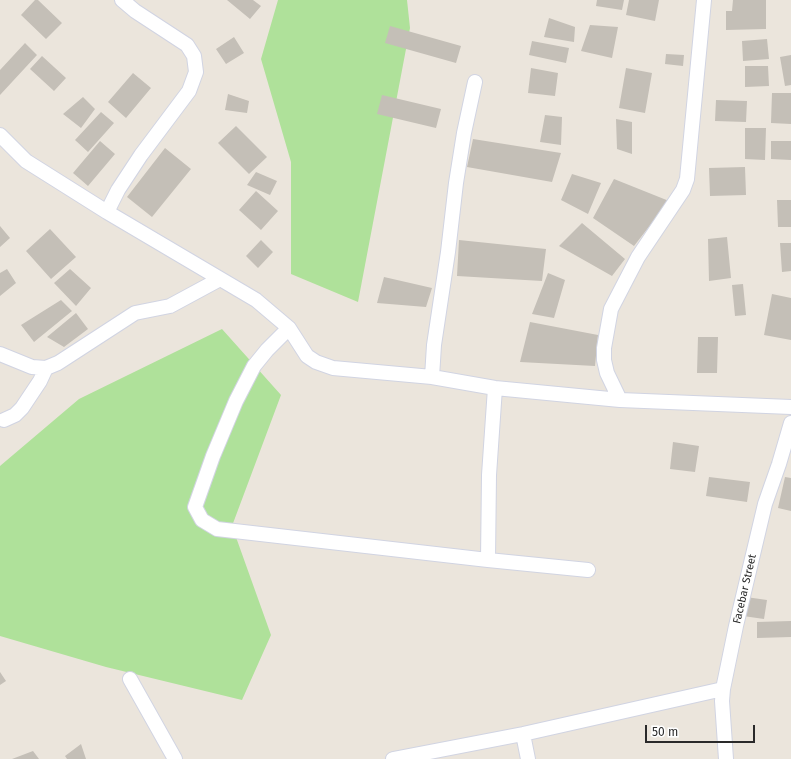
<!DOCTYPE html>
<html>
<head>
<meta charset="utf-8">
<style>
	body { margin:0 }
	#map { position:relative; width:791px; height:759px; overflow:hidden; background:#ebe5dc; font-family:"Fira Sans",sans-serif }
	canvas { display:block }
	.scale { position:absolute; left:645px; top:725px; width:110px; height:18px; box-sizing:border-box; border:2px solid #2a2a2a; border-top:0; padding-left:5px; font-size:12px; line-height:14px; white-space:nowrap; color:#2a2a2a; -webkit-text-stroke:3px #fff; paint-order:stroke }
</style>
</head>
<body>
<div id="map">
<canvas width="791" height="759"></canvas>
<div class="scale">50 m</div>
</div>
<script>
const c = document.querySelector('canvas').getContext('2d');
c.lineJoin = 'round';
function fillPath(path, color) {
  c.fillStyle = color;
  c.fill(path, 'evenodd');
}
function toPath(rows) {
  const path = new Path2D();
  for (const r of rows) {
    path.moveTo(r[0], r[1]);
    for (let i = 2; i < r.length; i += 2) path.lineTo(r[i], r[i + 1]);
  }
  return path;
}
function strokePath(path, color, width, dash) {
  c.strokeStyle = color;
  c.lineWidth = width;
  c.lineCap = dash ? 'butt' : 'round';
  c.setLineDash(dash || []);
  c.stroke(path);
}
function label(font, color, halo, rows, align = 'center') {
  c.font = font + ' "Fira Sans",sans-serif';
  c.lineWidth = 3;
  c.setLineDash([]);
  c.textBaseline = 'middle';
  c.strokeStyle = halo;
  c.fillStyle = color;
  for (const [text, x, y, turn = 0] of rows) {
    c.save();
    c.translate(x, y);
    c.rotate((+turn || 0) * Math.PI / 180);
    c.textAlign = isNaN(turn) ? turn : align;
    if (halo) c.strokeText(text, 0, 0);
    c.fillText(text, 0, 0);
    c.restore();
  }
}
const green = toPath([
	[278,0,407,0,410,28,358,302,291,274,291,162,261,59],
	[222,329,281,395,232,526,271,635,242,700,106,667,0,636,0,466,79,399]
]);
const building = toPath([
	[35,0,38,0,62,23,46,39,21,15],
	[227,0,253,0,261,6,250,19],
	[597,0,624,0,622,10,596,6],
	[629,0,659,0,655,21,626,15],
	[733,0,766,0,766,29,726,30,726,11,732,11],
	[549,18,575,27,574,42,544,37],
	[590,25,618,27,612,58,581,51],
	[390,26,461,46,456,63,385,43],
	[234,37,244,53,226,64,216,49],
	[767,39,769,59,743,61,742,41],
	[532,41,569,48,566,63,529,55],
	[25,43,37,55,0,95,0,70],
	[666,54,684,55,683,66,665,64],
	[791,55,791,85,785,86,780,57],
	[42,56,66,78,54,91,30,69],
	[745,66,768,66,769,86,745,87],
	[531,68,558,73,555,96,528,93],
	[626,68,652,73,645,113,619,108],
	[133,73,151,88,126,118,108,102],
	[772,93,791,93,791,124,771,123],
	[228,94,249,101,247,113,225,110],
	[382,95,441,109,436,128,377,114],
	[83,97,95,109,81,128,63,114],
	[716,100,747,101,746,122,715,121],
	[101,112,114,123,88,152,75,140],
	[545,115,562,117,561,145,540,142],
	[616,119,632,122,632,154,617,149],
	[236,126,267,157,249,174,218,143],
	[745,128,766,128,765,160,745,159],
	[473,139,561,153,552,182,467,167],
	[100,141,115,154,88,186,73,173],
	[771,141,791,141,791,160,771,159],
	[165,148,191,169,152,217,127,197],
	[745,167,746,195,710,196,709,168],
	[256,172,277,181,270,195,247,185],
	[572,174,601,183,588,214,561,200],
	[614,179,669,201,634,246,593,218],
	[256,191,278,211,261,230,239,210],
	[777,200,791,200,791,227,778,227],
	[582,223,625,259,612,276,559,246],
	[0,226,10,238,0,247],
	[50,229,76,257,51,279,26,251],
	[727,237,731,278,709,281,708,239],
	[261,240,273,252,258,268,246,256],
	[459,240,546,249,542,281,457,276],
	[780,243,791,243,791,271,782,272],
	[7,269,16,283,0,296,0,273],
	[70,269,91,288,76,306,54,283],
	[548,273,565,280,554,318,532,314],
	[384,277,432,288,426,307,377,303],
	[743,284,746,315,735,316,732,285],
	[772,294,791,298,791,340,764,335],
	[61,300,72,311,34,342,21,325],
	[76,313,88,329,64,347,47,337],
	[530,322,598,335,595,366,520,362],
	[698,337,718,337,717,373,697,373],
	[673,442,699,446,695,472,670,469],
	[709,477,750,482,747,502,706,496],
	[785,477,791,478,791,511,778,508],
	[746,597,767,600,764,619,743,616],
	[791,621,791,637,757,638,757,622],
	[0,672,6,681,0,685],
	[81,744,86,759,67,759,65,756],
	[33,751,39,759,12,759]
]);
const minor = toPath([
	[0,135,26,161,107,212,256,300,289,328,307,356,316,362,333,368,432,377,495,388,620,400,791,407],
	[107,212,118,190,141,155,189,91,196,72,194,56,187,45,135,11,122,0],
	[289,328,267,350,254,366,236,401,213,456,195,507,202,520,217,529,488,560,588,570],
	[0,354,32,367,46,368,58,363,135,313,170,306,220,279],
	[432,377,434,345,448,252,456,183,464,133,475,82],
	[620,400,607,373,604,360,604,348,611,309,638,257,683,190,687,179,704,0],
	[4,420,15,415,22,408,40,381,46,368],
	[488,560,489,475,495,388],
	[130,679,175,759],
	[523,734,528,759],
	[393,759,523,734,723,689],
	[726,759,722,701,723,689,736,626,765,504,779,464,791,423]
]);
const streetNames = [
	["Facebar Street",745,589,-77]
];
fillPath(green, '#afe19a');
fillPath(building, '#c4bfb7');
strokePath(minor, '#d1d4e2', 16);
strokePath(minor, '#fff', 14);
label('11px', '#2a2a2a', '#fff', streetNames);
</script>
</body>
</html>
